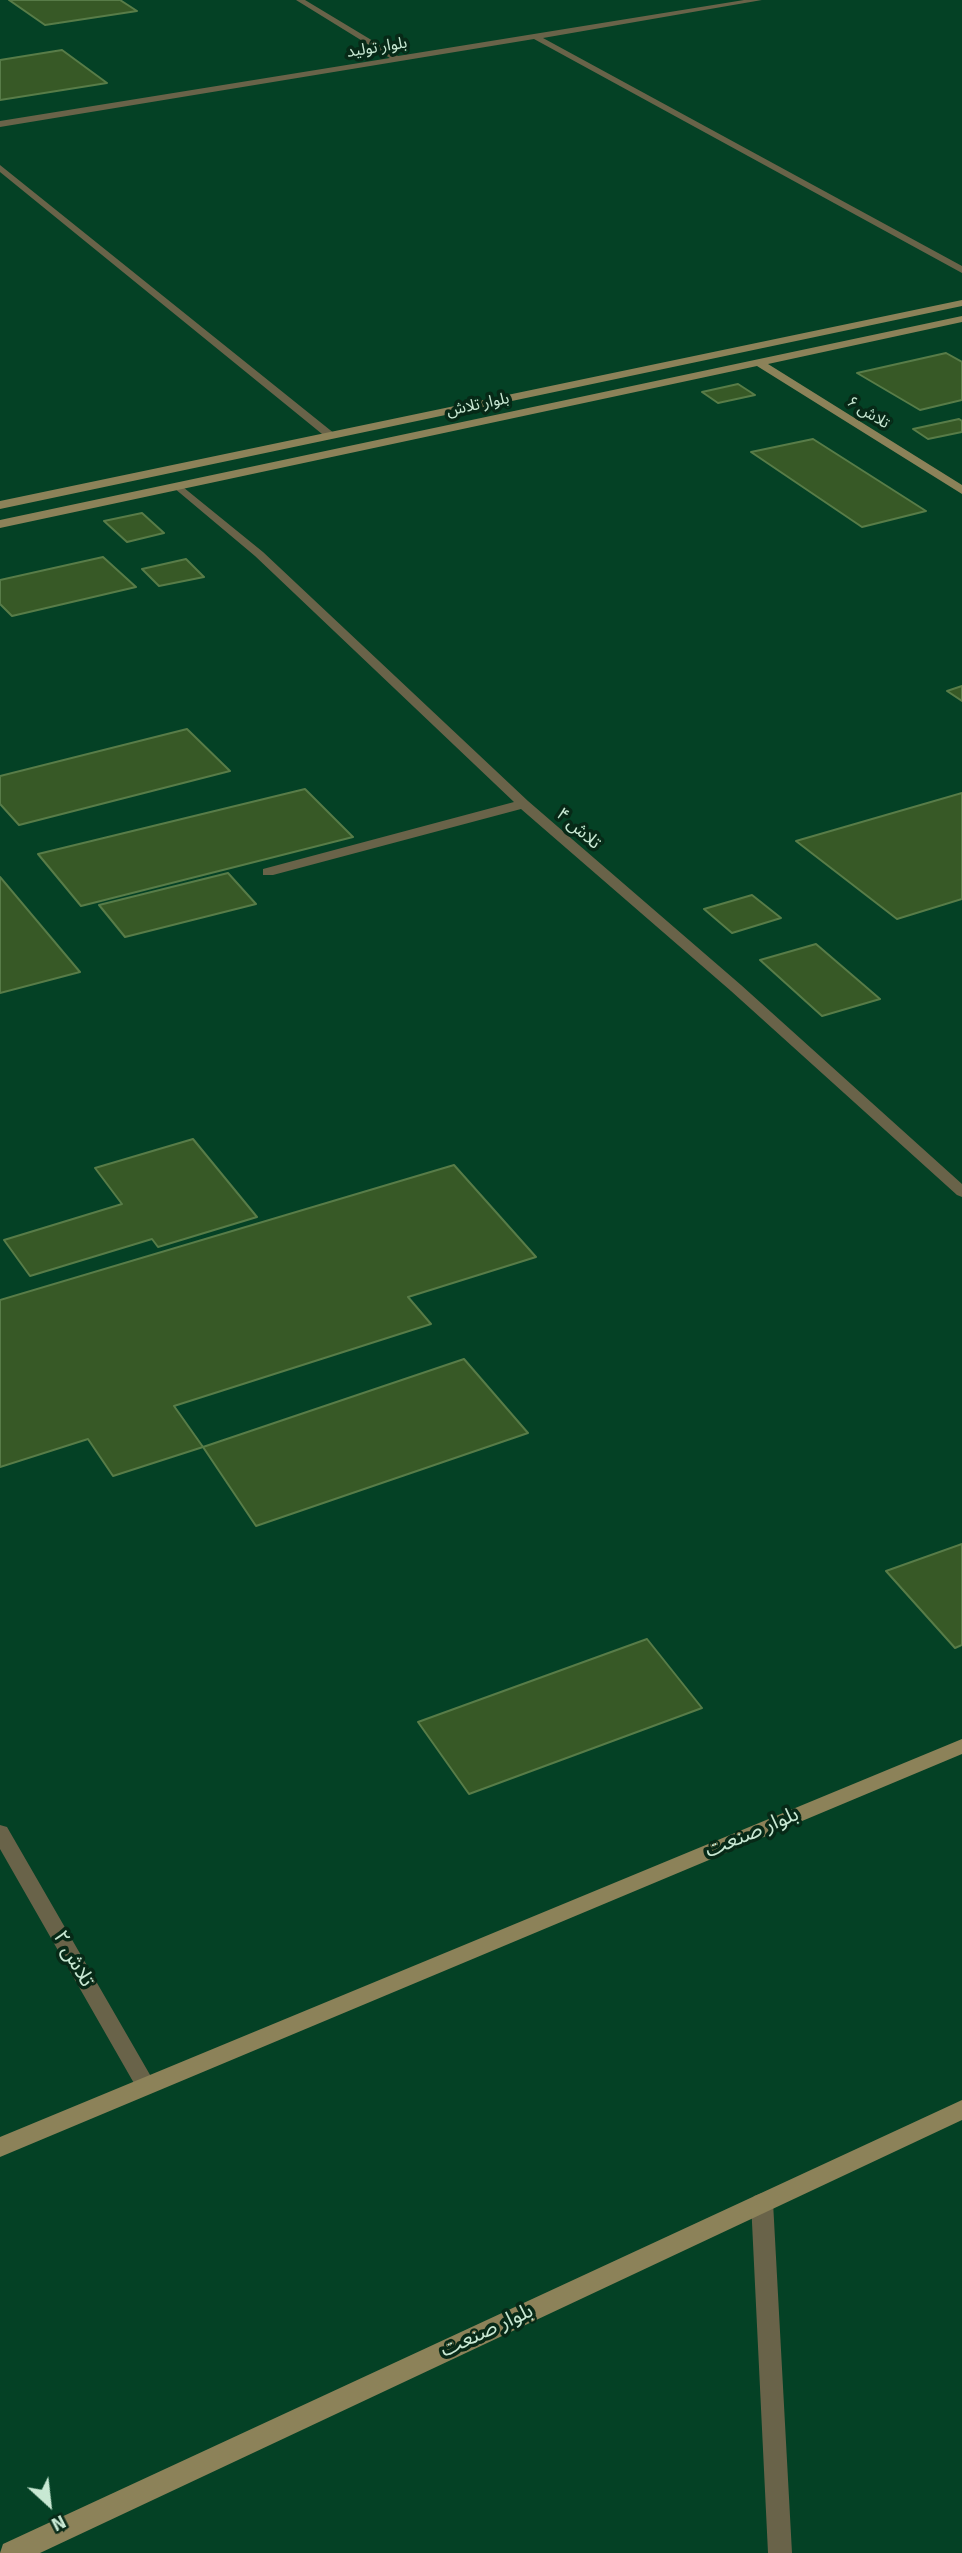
<!DOCTYPE html>
<html>
<head>
<meta charset="utf-8">
<style>
	body { margin:0 }
	#map { position:relative; width:962px; height:2553px; overflow:hidden; background:#01351c; font-family:Signika,sans-serif }
	canvas { display:block }
	.north { position:absolute; left:14px; top:2469px; width:70px; height:70px; -webkit-text-stroke:5px #072917; paint-order:stroke; rotate:153deg; font-size:19px; font-weight:700; line-height:28px; text-align:center; color:#c8e8d3 }
	.north::after { content:''; display:block; margin:auto; width:24px; height:32px; background:#c8e8d3; clip-path:polygon(50% 0,100% 100%,50% 72%,0 100%) }
</style>
</head>
<body>
<div id="map">
<canvas width="962" height="2553"></canvas>
<div class="north">N</div>
</div>
<script>
const c = document.querySelector('canvas').getContext('2d');
c.lineJoin = 'round';
function fillPath(path, color) {
  c.fillStyle = color;
  c.fill(path, 'evenodd');
}
function toPath(rows) {
  const path = new Path2D();
  for (const r of rows) {
    path.moveTo(r[0], r[1]);
    for (let i = 2; i < r.length; i += 2) path.lineTo(r[i], r[i + 1]);
  }
  return path;
}
function strokePath(path, color, width, dash) {
  c.strokeStyle = color;
  c.lineWidth = width;
  c.lineCap = dash ? 'butt' : 'round';
  c.setLineDash(dash || []);
  c.stroke(path);
}
function label(font, color, halo, rows, align = 'center') {
  c.font = font + ' Signika,"Noto Sans Arabic",sans-serif';
  c.lineWidth = 7;
  c.setLineDash([]);
  c.textBaseline = 'middle';
  c.strokeStyle = halo;
  c.fillStyle = color;
  for (const [text, x, y, turn = 0] of rows) {
    c.save();
    c.translate(x, y);
    c.rotate((+turn || 0) * Math.PI / 180);
    c.textAlign = isNaN(turn) ? turn : align;
    if (halo) c.strokeText(text, 0, 0);
    c.fillText(text, 0, 0);
    c.restore();
  }
}
const built = toPath([
	[0,0,962,0,962,2553,0,2553]
]);
const building = toPath([
	[9,0,120,0,137,11,45,25,9,0],
	[62,50,107,83,0,100,0,60,62,50],
	[946,353,962,362,962,400,920,410,857,373,946,353],
	[738,384,755,395,718,403,702,392,738,384],
	[959,419,962,421,962,432,928,439,913,429,959,419],
	[813,439,926,511,862,527,751,452,813,439],
	[142,513,164,533,127,542,104,521,142,513],
	[103,557,136,587,12,616,0,604,0,580,103,557],
	[186,559,204,577,159,586,142,569,186,559],
	[962,686,962,701,947,691,962,686],
	[187,729,230,771,19,825,0,804,0,776,187,729],
	[305,789,353,837,81,906,38,854,305,789],
	[962,793,962,899,897,919,796,841,962,793],
	[228,873,256,904,125,937,99,905,228,873],
	[0,877,80,972,0,993,0,877],
	[752,895,781,918,732,933,704,909,752,895],
	[816,944,880,999,822,1016,760,960,816,944],
	[193,1139,257,1217,158,1247,152,1239,30,1276,4,1240,122,1204,95,1168,193,1139],
	[454,1165,536,1257,408,1297,431,1324,174,1406,203,1447,113,1476,88,1439,0,1467,0,1300,454,1165],
	[464,1359,528,1433,256,1526,203,1447,464,1359],
	[962,1544,962,1645,955,1648,886,1571,962,1544],
	[647,1639,702,1708,469,1794,418,1722,647,1639]
]);
const lane = toPath([
	[296,0,305,0,398,56,744,0,762,0,543,38,962,266,962,273,534,39,0,127,0,121,390,58,296,0],
	[0,165,335,434,335,438,327,438,0,172,0,165],
	[178,483,263,552,528,801,741,985,962,1184,962,1197,957,1195,731,991,521,809,273,875,263,875,263,869,514,802,255,556,174,488,174,484,178,483],
	[0,1825,7,1827,153,2080,156,2086,153,2092,146,2094,139,2092,0,1849,0,1825],
	[762,2193,770,2196,773,2202,792,2553,768,2553,751,2202,754,2196,762,2193]
]);
const secondary = toPath([
	[962,300,962,306,0,509,0,501,962,300],
	[962,316,962,322,768,364,962,485,962,494,757,366,0,528,0,520,962,316],
	[962,1739,962,1754,0,2157,0,2137,962,1739],
	[962,2100,962,2120,40,2553,0,2553,3,2544,962,2100]
]);
const farStreetnames = [
	["بلوار تولید",377,48,-9],
	["بلوار تلاش",478,405,-12],
	["تلاش ۶",868,413,32]
];
const streetNames = [
	["تلاش ۴",578,829,41]
];
const nearStreetnames = [
	["بلوار صنعت",752,1833,-23],
	["تلاش ۲",73,1959,60],
	["بلوار صنعت",487,2331,-25]
];
fillPath(built, '#044125');
fillPath(building, '#375926');
strokePath(building, '#587c48', 2);
fillPath(lane, '#696349');
fillPath(secondary, '#8c8259');
label('16px', '#c8e8d3', '#072917', farStreetnames);
label('18px', '#c8e8d3', '#072917', streetNames);
label('21px', '#c8e8d3', '#072917', nearStreetnames);
</script>
</body>
</html>
